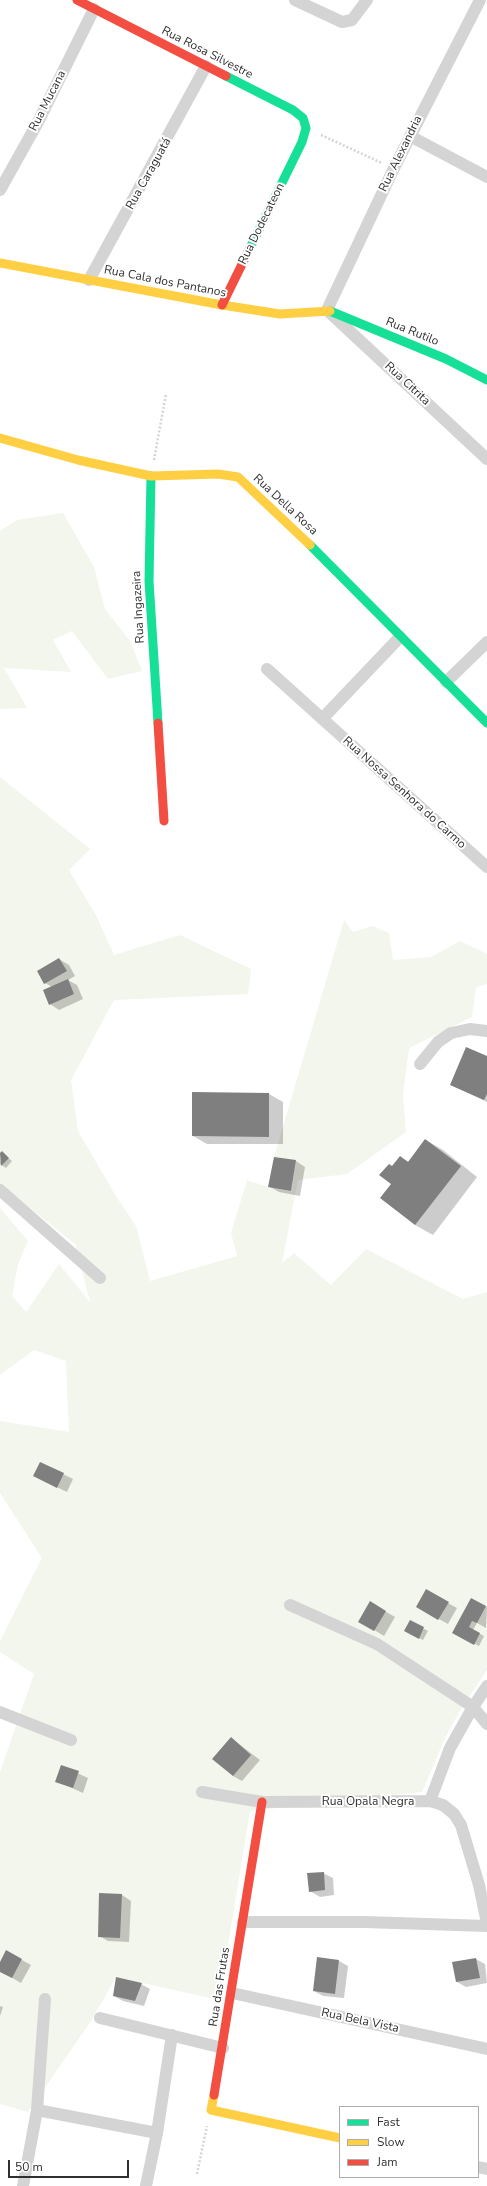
<!DOCTYPE html>
<html>
<head>
<meta charset="utf-8">
<style>
	body { margin:0 }
	#map { position:relative; width:487px; height:2186px; overflow:hidden; background:#fff; font-family:"Nunito Sans",sans-serif }
	canvas { display:block }
	.legend { position:absolute; left:339px; top:2106px; width:140px; height:72px; box-sizing:border-box; background:#fff; border:1px solid #acacac; margin:0; padding:5px 7px; list-style:none; font-size:12px; color:#303030 }
	.legend li { display:flex; align-items:center; gap:8px; height:20px }
	.legend b { width:20px; border:1px solid #acacac }
	.scale { position:absolute; left:8px; top:2160px; width:121px; height:18px; box-sizing:border-box; border:2px solid #303030; border-top:0; padding-left:5px; font-size:12px; line-height:14px; white-space:nowrap; color:#303030; -webkit-text-stroke:3px #fff; paint-order:stroke }
</style>
</head>
<body>
<div id="map">
<canvas width="487" height="2186"></canvas>
<ul class="legend">
<li><b style="height:5px;background:#16e098"></b>Fast</li>
<li><b style="height:5px;background:#ffcf43"></b>Slow</li>
<li><b style="height:5px;background:#f24e42"></b>Jam</li>
</ul>
<div class="scale">50 m</div>
</div>
<script>
const c = document.querySelector('canvas').getContext('2d');
c.lineJoin = 'round';
function fillPath(path, color) {
  c.fillStyle = color;
  c.fill(path, 'evenodd');
}
function toPath(rows) {
  const path = new Path2D();
  for (const r of rows) {
    path.moveTo(r[0], r[1]);
    for (let i = 2; i < r.length; i += 2) path.lineTo(r[i], r[i + 1]);
  }
  return path;
}
function strokePath(path, color, width, dash) {
  c.strokeStyle = color;
  c.lineWidth = width;
  c.lineCap = dash ? 'butt' : 'round';
  c.setLineDash(dash || []);
  c.stroke(path);
}
function label(font, color, halo, rows, align = 'center') {
  c.font = font + ' "Nunito Sans",sans-serif';
  c.lineWidth = 4;
  c.setLineDash([]);
  c.textBaseline = 'middle';
  c.strokeStyle = halo;
  c.fillStyle = color;
  for (const [text, x, y, turn = 0] of rows) {
    c.save();
    c.translate(x, y);
    c.rotate((+turn || 0) * Math.PI / 180);
    c.textAlign = isNaN(turn) ? turn : align;
    if (halo) c.strokeText(text, 0, 0);
    c.fillText(text, 0, 0);
    c.restore();
  }
}
const green = toPath([
	[63,513,94,567,105,609,130,641,142,671,108,679,72,631,53,640,71,672,4,668,27,708,0,709,0,531,17,520],
	[0,777,90,849,69,870,97,917,114,955,180,935,251,969,248,994,114,1000,71,1080,78,1131,114,1193,136,1226,150,1281,237,1256,231,1233,247,1180,268,1187,292,1192,296,1160,274,1157,344,920,353,932,372,926,389,933,393,960,431,957,460,941,487,954,487,984,476,987,472,1017,409,1048,403,1095,406,1132,347,1174,298,1180,282,1263,294,1253,331,1285,366,1249,463,1299,487,1292,487,1670,461,1709,445,1738,422,1792,250,1811,219,2000,116,1977,91,2021,28,2112,0,2104,0,1772,34,1674,0,1652,0,1641,42,1558,0,1493,0,1421,69,1432,66,1361,34,1350,0,1375,0,1208,28,1241,18,1264,12,1296,26,1312,59,1264,90,1302,75,1244,0,1184]
]);
const shadow = toPath([
	[59,959,69,965,75,976,68,980,77,985,83,999,59,1010,50,1004,44,991,52,987,45,983],
	[487,1057,487,1102,451,1085],
	[193,1093,269,1094,283,1102,283,1144,207,1144,193,1136],
	[426,1140,443,1150,477,1177,433,1235,415,1225,392,1184,393,1167,400,1157,409,1162],
	[2,1153,12,1161,6,1168,0,1164],
	[296,1161,305,1167,300,1196,279,1192,270,1187],
	[41,1463,73,1479,67,1492,44,1481],
	[426,1591,457,1608,448,1624,417,1607],
	[471,1599,487,1607,486,1628,477,1623,473,1630,484,1636,479,1646,453,1633],
	[371,1603,395,1617,384,1636,360,1621],
	[410,1621,428,1631,423,1640,405,1631],
	[231,1738,260,1760,242,1781,233,1776],
	[62,1766,88,1778,83,1793,56,1781],
	[323,1873,333,1878,334,1895,320,1897,310,1891],
	[122,1895,131,1901,129,1942,108,1941,99,1936],
	[476,1959,485,1964,487,1983,466,1987,457,1982],
	[22,1960,31,1965,21,1983,0,1971,0,1964],
	[339,1961,348,1966,344,1998,323,1996,314,1991],
	[141,1984,150,1989,144,2006,123,2001,114,1996],
	[0,2006,3,2007,0,2016]
]);
const building = toPath([
	[59,958,67,971,44,984,37,971],
	[68,979,74,994,49,1005,43,990],
	[466,1047,487,1056,487,1094,484,1100,450,1085],
	[192,1092,269,1093,269,1137,192,1136],
	[425,1139,461,1166,415,1225,380,1198,391,1184,379,1175,389,1164,392,1166,400,1156,408,1162],
	[2,1151,9,1158,1,1166,0,1153],
	[274,1157,296,1160,291,1191,268,1187],
	[40,1462,64,1473,57,1488,33,1476],
	[426,1589,449,1602,438,1620,416,1607],
	[471,1598,486,1606,477,1623,472,1621,469,1627,480,1633,474,1645,452,1633],
	[370,1601,386,1611,374,1631,358,1622],
	[410,1620,424,1627,419,1639,404,1631],
	[231,1737,251,1755,233,1776,212,1759],
	[61,1765,79,1771,73,1788,55,1782],
	[324,1872,325,1890,309,1892,307,1873],
	[99,1893,122,1894,120,1938,98,1937],
	[6,1950,22,1959,12,1978,0,1972,0,1962],
	[317,1957,339,1960,335,1994,313,1991],
	[476,1958,480,1978,456,1982,452,1962],
	[116,1977,142,1983,135,2001,113,1996]
]);
const path = toPath([
	[321,135,382,163],
	[154,460,166,394],
	[197,2174,207,2126]
]);
const street = toPath([
	[295,0,342,22,352,20,367,0],
	[480,0,394,168,327,310,487,459],
	[410,136,487,177],
	[0,190,38,122,94,9],
	[89,280,206,66],
	[267,669,487,867],
	[446,682,487,642],
	[322,719,400,637],
	[420,1064,438,1042,451,1033,470,1029,487,1031],
	[0,1190,100,1278],
	[290,1605,377,1644,473,1707,487,1724],
	[0,1712,71,1740],
	[202,1792,262,1802,430,1801,450,1748,473,1707,487,1686],
	[430,1801,443,1805,454,1814,461,1825,479,1885,487,1923],
	[243,1922,365,1922,487,1926],
	[232,1993,487,2049],
	[100,2018,223,2048],
	[37,2110,157,2133],
	[478,2167,487,2169],
	[23,2186,37,2110,45,1999],
	[146,2186,157,2133,172,2035]
]);
const fast = toPath([
	[226,76,293,110,303,118,306,128,302,142,250,248],
	[330,311,446,359,487,380],
	[151,476,149,581,158,723],
	[310,545,487,723]
]);
const slow = toPath([
	[0,263,222,305,280,314,330,311],
	[0,438,78,460,151,476,218,474,238,477,310,545],
	[214,2095,211,2110,340,2138]
]);
const jam = toPath([
	[77,0,226,76],
	[222,305,250,248],
	[158,723,164,821],
	[214,2095,262,1802]
]);
const streetNames = [
	["Rua Rosa Silvestre",207,53,27],
	["Rua Mucana",48,101,-63],
	["Rua Alexandria",401,154,-64],
	["Rua Caraguatá",149,174,-61],
	["Rua Dodecateon",262,224,-64],
	["Rua Cala dos Pantanos",165,282,11],
	["Rua Rutilo",412,332,22],
	["Rua Citrita",407,384,43],
	["Rua Della Rosa",285,505,43],
	["Rua Ingazeira",139,607,-93],
	["Rua Nossa Senhora do Carmo",404,793,42],
	["Rua Opala Negra",368,1802],
	["Rua das Frutas",220,1987,-81],
	["Rua Bela Vista",360,2021,12]
];
fillPath(green, '#f3f6ec');
fillPath(shadow, '#0003');
fillPath(building, '#7f7f7f');
strokePath(path, '#d4d4d4', 2.5, [2, 2]);
strokePath(street, '#d4d4d4', 12);
strokePath(fast, '#16e098', 9);
strokePath(slow, '#ffcf43', 9);
strokePath(jam, '#f24e42', 9);
label('12px', '#303030', '#fff', streetNames);
</script>
</body>
</html>
